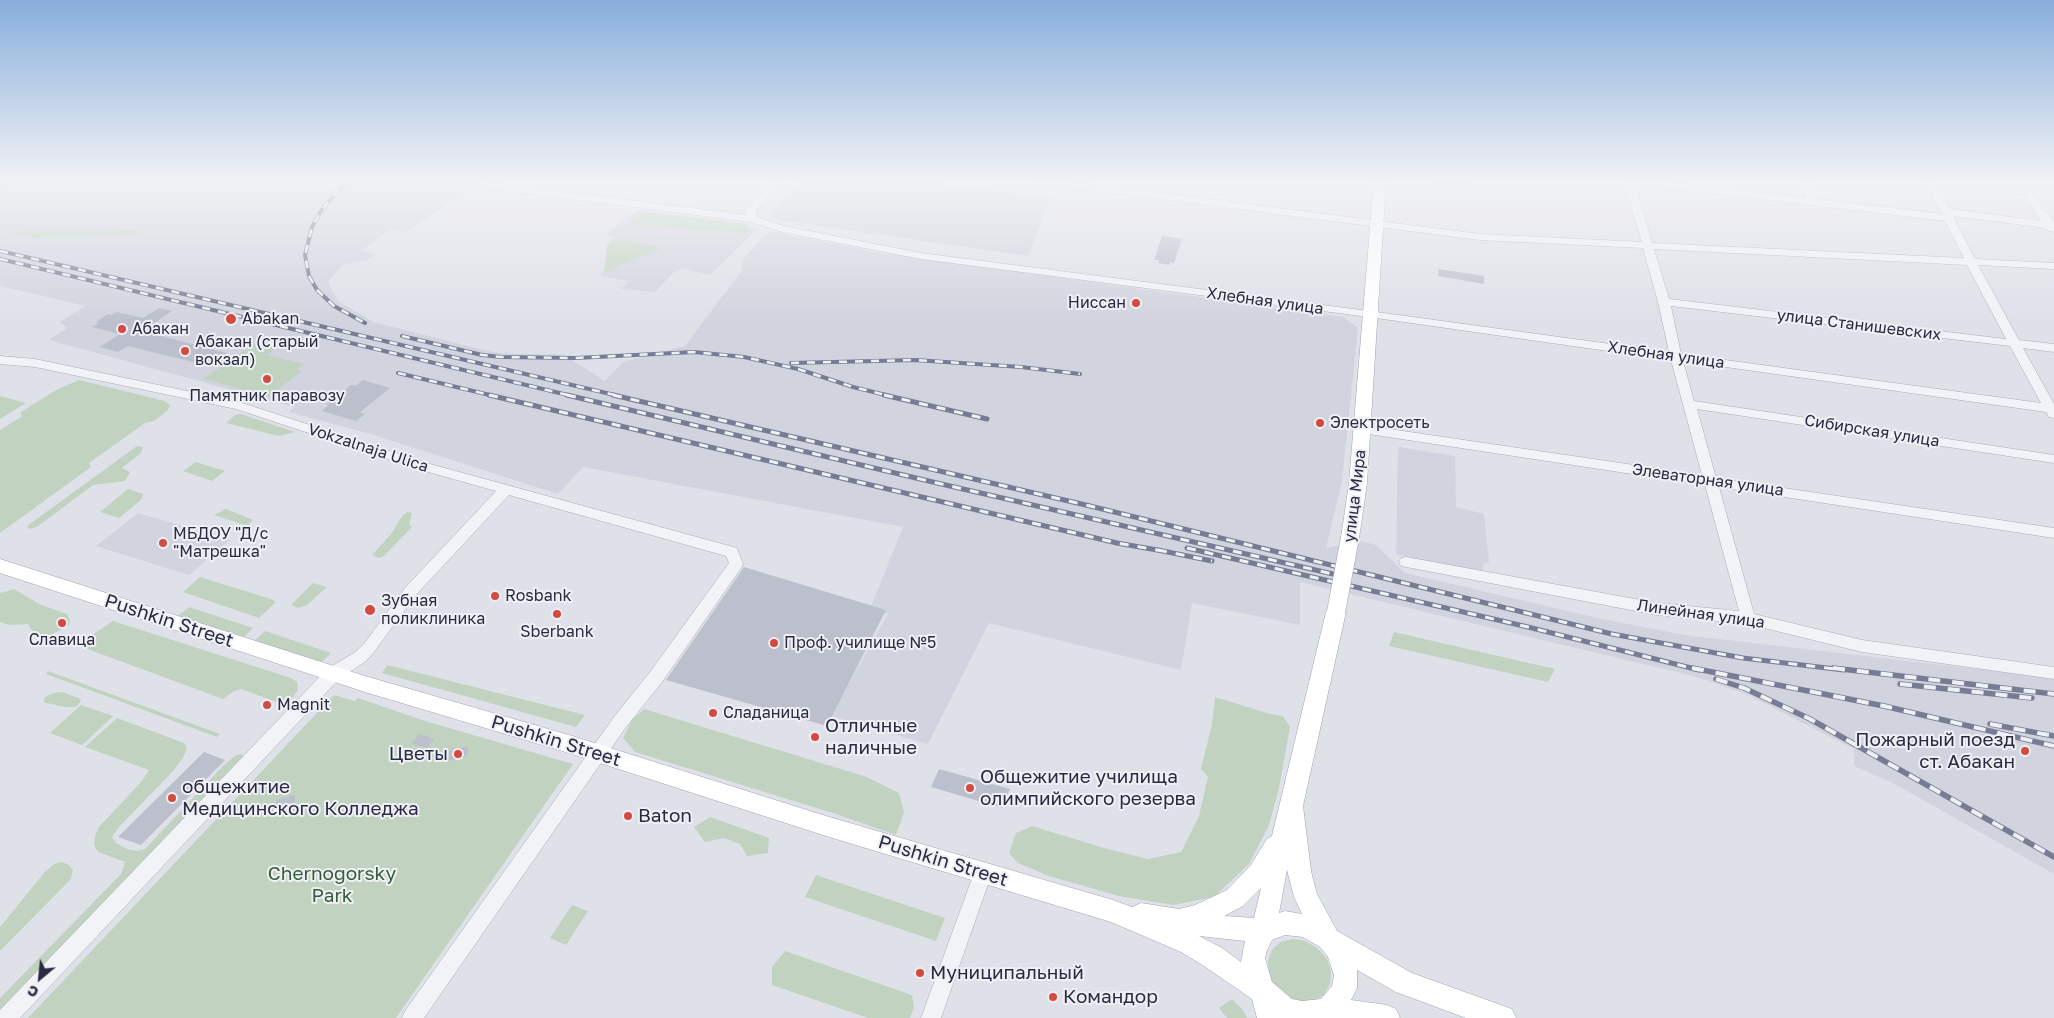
<!DOCTYPE html>
<html>
<head>
<meta charset="utf-8">
<style>
	body { margin:0 }
	#map { position:relative; width:2054px; height:1018px; overflow:hidden; background:#dfe1e9; font-family:"Golos Text",sans-serif }
	canvas { display:block }
	.north { position:absolute; left:15px; top:953px; width:50px; height:50px; -webkit-text-stroke:4px #eff0f6; paint-order:stroke; rotate:208deg; font-size:14px; font-weight:700; line-height:20px; text-align:center; color:#282b41 }
	.north::after { content:''; display:block; margin:auto; width:18px; height:22px; background:#282b41; clip-path:polygon(50% 0,100% 100%,50% 72%,0 100%) }
</style>
</head>
<body>
<div id="map">
<canvas width="2054" height="1018"></canvas>
<div class="north">С</div>
</div>
<script>
const c = document.querySelector('canvas').getContext('2d');
c.lineJoin = 'round';
function fillPath(path, color) {
  c.fillStyle = color;
  c.fill(path, 'evenodd');
}
function toPath(rows) {
  const path = new Path2D();
  for (const r of rows) {
    path.moveTo(r[0], r[1]);
    for (let i = 2; i < r.length; i += 2) path.lineTo(r[i], r[i + 1]);
  }
  return path;
}
function strokePath(path, color, width, dash) {
  c.strokeStyle = color;
  c.lineWidth = width;
  c.lineCap = dash ? 'butt' : 'round';
  c.setLineDash(dash || []);
  c.stroke(path);
}
function label(font, color, halo, rows, align = 'center') {
  c.font = font + ' "Golos Text",sans-serif';
  c.lineWidth = 4;
  c.setLineDash([]);
  c.textBaseline = 'middle';
  c.strokeStyle = halo;
  c.fillStyle = color;
  for (const [text, x, y, turn = 0] of rows) {
    c.save();
    c.translate(x, y);
    c.rotate((+turn || 0) * Math.PI / 180);
    c.textAlign = isNaN(turn) ? turn : align;
    if (halo) c.strokeText(text, 0, 0);
    c.fillText(text, 0, 0);
    c.restore();
  }
}
const built = toPath([
	[0,180,481,180,441,209,405,232,391,229,361,251,375,254,368,260,344,264,328,282,338,301,373,322,484,350,499,353,564,355,605,381,623,362,685,346,742,270,742,260,765,235,773,232,875,252,1343,317,1358,328,1342,481,1326,548,1361,541,1376,545,1405,573,1602,619,1685,635,2054,678,2054,874,1893,783,1854,766,1854,749,1746,694,1693,676,1300,582,1300,625,1192,603,1181,670,989,623,928,744,831,716,888,614,870,609,903,527,583,467,558,494,371,434,289,412,294,407,49,340,67,328,60,322,86,306,0,286],
	[799,180,947,180,947,182,944,184,1051,197,1028,256,771,219,769,215],
	[630,214,757,229,710,275,681,268,673,273,655,292,621,289,629,281,599,276,632,243,605,235],
	[1398,447,1455,456,1456,507,1484,514,1489,562,1483,563,1483,575,1396,554],
	[138,513,230,540,189,575,96,546]
]);
const green = toPath([
	[638,210,748,224,747,233,629,225],
	[134,230,142,235,33,238,9,232],
	[614,238,662,248,604,272,607,245],
	[255,343,276,348,267,355,304,364,297,369,302,371,269,396,203,379],
	[79,380,165,401,170,405,168,410,154,421,145,423,89,463,91,467,0,533,0,430,21,417,21,412,56,390],
	[0,396,26,403,0,419],
	[241,414,295,432,279,436,226,423,235,415],
	[137,446,143,447,141,453,122,468,130,472,125,481,93,485,37,527,30,529,27,526],
	[196,462,225,471,212,481,183,471],
	[128,489,143,494,141,500,119,518,100,512],
	[226,509,253,520,247,526,214,515],
	[407,512,412,513,409,524,412,527,384,556,379,558,372,555,392,533,402,516],
	[200,577,274,600,275,603,259,618,183,592],
	[313,583,327,587,307,605,298,608,291,605],
	[14,589,39,604,67,614,70,620,69,625,51,635,44,635,33,632,28,624,9,625,0,622,0,593],
	[189,607,253,628,243,638,178,616],
	[113,621,291,678,297,682,298,690,293,697,279,703,241,689,234,691,223,699,82,647,89,637],
	[265,631,331,653,321,663,254,641],
	[1394,632,1555,669,1548,682,1389,646],
	[387,665,585,715,576,727,382,673],
	[48,671,220,734,217,737,46,674],
	[62,692,81,699,79,704,75,707,64,707,43,702,46,696,54,693],
	[334,695,355,701,358,698,425,721,573,764,396,1018,28,1018],
	[1215,697,1270,714,1283,716,1290,727,1279,788,1269,825,1249,864,1214,897,1173,905,1119,896,1049,876,1018,863,1009,853,1016,833,1032,826,1104,848,1148,859,1181,852,1199,816,1208,777,1201,769,1212,724],
	[81,705,113,716,82,745,50,733],
	[644,709,867,777,899,793,904,812,896,835,836,814,635,752,623,738,632,720],
	[117,718,184,743,187,749,183,758,173,771,120,826,112,837,116,843,127,849,137,851,145,849,222,767,236,755,242,754,244,759,0,1015,0,998,121,874,125,862,98,852,94,845,95,836,99,827,142,781,149,770,85,747],
	[710,817,769,838,768,853,747,856,740,844,724,838,705,842,694,827],
	[62,862,69,865,73,870,71,879,0,951,0,927,44,873,54,864],
	[816,875,945,918,936,941,805,897],
	[572,905,588,911,566,945,550,938],
	[1292,939,1305,941,1317,948,1327,959,1331,971,1330,984,1324,995,1313,1001,1300,1001,1286,996,1275,987,1269,975,1268,961,1272,950,1280,942],
	[785,951,912,995,914,1008,910,1018,868,1018,772,985,772,967],
	[1232,999,1243,1010,1247,1018,1227,1018,1219,1008]
]);
const building = toPath([
	[1437,180,1469,180,1469,190,1436,185],
	[1162,236,1182,239,1174,263,1170,262,1169,265,1158,263,1159,260,1154,260],
	[1439,269,1484,276,1484,284,1438,276],
	[159,308,172,311,142,331,227,353,209,366,128,346,118,352,100,347,120,334,92,327,99,323,96,322,108,314,111,315,117,312,143,318],
	[363,380,390,388,360,412,365,414,356,421,322,411,329,405,326,404,351,385,356,386],
	[744,567,886,610,827,726,666,680],
	[419,734,434,739,427,748,412,744],
	[468,746,467,756,448,761,449,751],
	[204,752,225,760,141,845,118,837],
	[939,769,1010,789,1002,808,931,787],
	[295,795,295,807,275,813,276,800]
]);
const minor = toPath([
	[772,180,782,180,756,211,756,217,784,226,921,253,1369,311,1669,352,1658,302,1643,248,1480,240,1036,183,1031,180,1060,180,1480,234,1642,242,1623,180,1654,180,1806,198,1799,180,1809,180,1817,199,1942,214,1925,180,1935,180,1950,209,2041,221,2023,193,2025,191,2031,191,2054,223,2054,232,2048,231,2046,228,1953,216,1975,259,2054,263,2054,269,1978,265,2019,340,2054,344,2054,352,2023,348,2054,404,2054,418,2049,417,2046,412,1683,361,1694,401,2054,455,2054,463,1697,409,1716,478,2054,528,2054,538,1719,487,1754,614,1862,640,2054,667,2054,679,1862,652,1748,624,1657,615,1401,566,1399,562,1401,558,1406,557,1657,603,1739,611,1705,485,1362,433,1356,429,1362,425,1702,475,1671,360,1369,317,921,259,782,232,750,222,486,188,481,185,486,182,746,215,747,209,772,180],
	[1635,184,1945,221,1964,258,1652,243,1635,184],
	[1654,249,1967,265,2006,339,1669,299,1654,249],
	[1671,306,2010,346,2041,403,1681,354,1671,306],
	[0,356,35,359,239,402,430,464,737,548,743,564,741,568,662,682,626,727,424,1018,402,1018,405,1011,614,717,650,672,729,563,726,556,509,495,415,596,374,652,366,661,339,679,20,1018,0,1018,0,1010,327,669,354,653,364,644,405,588,496,491,421,470,236,409,35,367,0,364,0,356],
	[983,864,989,867,992,873,941,1018,921,1018,974,873,977,867,983,864]
]);
const major = toPath([
	[1374,180,1386,180,1367,483,1359,538,1356,543,1350,545,1344,543,1341,538,1349,483,1374,180],
	[0,559,365,676,569,735,826,816,1113,900,1132,907,1141,903,1179,909,1195,905,1227,890,1251,865,1267,839,1272,836,1326,612,1329,607,1336,605,1343,607,1346,612,1303,806,1311,871,1317,894,1337,931,1412,973,1512,1009,1516,1018,1466,1018,1396,992,1357,970,1357,988,1351,1000,1387,1005,1396,1009,1400,1018,1257,1018,1252,999,1204,966,1181,952,1111,922,826,836,569,753,365,692,0,573,0,559],
	[1287,870,1294,897,1302,914,1285,911,1279,913,1287,870],
	[1261,888,1254,918,1224,916,1243,906,1261,888],
	[1285,935,1303,937,1320,947,1328,957,1334,975,1332,986,1321,999,1302,1001,1292,999,1272,982,1265,958,1267,950,1272,940,1285,935],
	[1199,936,1245,941,1241,962,1222,948,1199,936]
]);
const railFar2 = toPath([
	[351,180,336,193,321,211,312,227,305,255,309,276,317,290,334,306,365,323],
	[0,186,6,187],
	[0,251,619,396],
	[0,259,572,396],
	[402,336,482,355,501,357,576,358,694,352,744,357,798,369,853,387,890,396],
	[791,363,915,360,1021,367,1080,374],
	[398,373,494,396]
]);
const railFar1 = toPath([
	[489,395,1117,543,1163,551],
	[567,395,937,483,1333,574],
	[613,395,1090,506,1612,634,1743,658,1844,670],
	[884,395,987,419],
	[1187,548,1528,627,1699,670],
	[1158,550,1212,561]
]);
const rail = toPath([
	[1692,668,1884,706,2054,746],
	[1833,668,2054,694],
	[1716,679,1744,688,1810,719,2054,857],
	[1900,684,2032,698],
	[1990,724,2054,736]
]);
const majorBridge = toPath([
	[1336,612,1350,538]
]);
const markers = [
	[1136,303,5,"#d34b40"],
	[231,319,6,"#d34b40"],
	[122,329,5,"#d34b40"],
	[185,351,5,"#d34b40"],
	[267,379,5,"#d34b40"],
	[1320,423,5,"#d34b40"],
	[163,543,5,"#d34b40"],
	[495,596,5,"#d34b40"],
	[370,610,6,"#d34b40"],
	[557,614,5,"#d34b40"],
	[62,623,5,"#d34b40"],
	[774,643,5,"#d34b40"],
	[267,705,5,"#d34b40"],
	[713,713,5,"#d34b40"],
	[815,737,5,"#d34b40"],
	[2025,751,5,"#d34b40"],
	[458,754,5,"#d34b40"],
	[970,788,5,"#d34b40"],
	[172,798,5,"#d34b40"],
	[628,816,5,"#d34b40"],
	[920,973,5,"#d34b40"],
	[1053,997,5,"#d34b40"]
];
const streetNames = [
	["Хлебная улица",1265,301,8],
	["улица Станишевских",1859,325,7],
	["Хлебная улица",1666,355,8],
	["Сибирская улица",1872,431,9],
	["Vokzalnaja Ulica",368,448,18],
	["Элеваторная улица",1708,480,8],
	["улица Мира",1355,496,-83],
	["Линейная улица",1701,614,8]
];
const poiNames = [
	["Ниссан",1126,303,"right"],
	["Abakan",242,319],
	["Абакан",132,329],
	["Абакан (старый",195,342],
	["вокзал)",195,360],
	["Памятник паравозу",267,396,"center"],
	["Электросеть",1330,423],
	["МБДОУ \"Д/с",173,534],
	["\"Матрешка\"",173,552],
	["Rosbank",505,596],
	["Зубная",381,601],
	["поликлиника",381,619],
	["Sberbank",557,632,"center"],
	["Славица",62,640,"center"],
	["Проф. училище №5",784,643],
	["Magnit",277,705],
	["Сладаница",723,713]
];
const nearStreetnames = [
	["Pushkin Street",169,621,18],
	["Pushkin Street",556,741,17],
	["Pushkin Street",943,861,17]
];
const nearPoinames = [
	["Отличные",825,726],
	["наличные",825,748],
	["Пожарный поезд",2015,740,"right"],
	["ст. Абакан",2015,762,"right"],
	["Цветы",448,754,"right"],
	["Общежитие училища",980,777],
	["олимпийского резерва",980,799],
	["общежитие",182,787],
	["Медицинского Колледжа",182,809],
	["Baton",638,816],
	["Муниципальный",930,973],
	["Командор",1063,997]
];
const nearParknames = [
	["Chernogorsky",332,874],
	["Park",332,896]
];
fillPath(built, '#d1d3de');
fillPath(green, '#c1d3c0');
fillPath(building, '#bcbfcc');
strokePath(minor, '#a8aab7', 1);
strokePath(major, '#9ea2b5', 1);
fillPath(minor, '#f2f3f7');
fillPath(major, '#fff');
strokePath(railFar2, '#787c93', 4);
strokePath(railFar1, '#787c93', 5);
strokePath(rail, '#787c93', 5.5);
strokePath(railFar2, '#eff0f6', 2.5, [8]);
strokePath(railFar1, '#eff0f6', 3, [9]);
strokePath(rail, '#eff0f6', 4, [12]);
strokePath(majorBridge, '#9ea2b5', 19, []);
strokePath(majorBridge, '#fff', 18);
const sky = c.createLinearGradient(0, 0, 0, 323);
sky.addColorStop(0, '#88aedc');
sky.addColorStop(0.56, '#f1f2f5');
sky.addColorStop(1, '#f1f2f500');
c.fillStyle = sky;
c.fillRect(0, 0, 2054, 323);
for (const [x, y, r, color] of markers) {
  const dot = new Path2D();
  dot.arc(x, y, r, 0, 2 * Math.PI);
  c.fillStyle = color;
  c.fill(dot);
  strokePath(dot, '#eff0f6', 2);
}
label('16px', '#282b41', '#eff0f6', streetNames);
label('16px', '#282b41', '#eff0f6', poiNames, 'left');
label('19px', '#282b41', '#eff0f6', nearStreetnames);
label('19px', '#282b41', '#eff0f6', nearPoinames, 'left');
label('19px', '#345d36', '#eff0f6', nearParknames);
</script>
</body>
</html>
